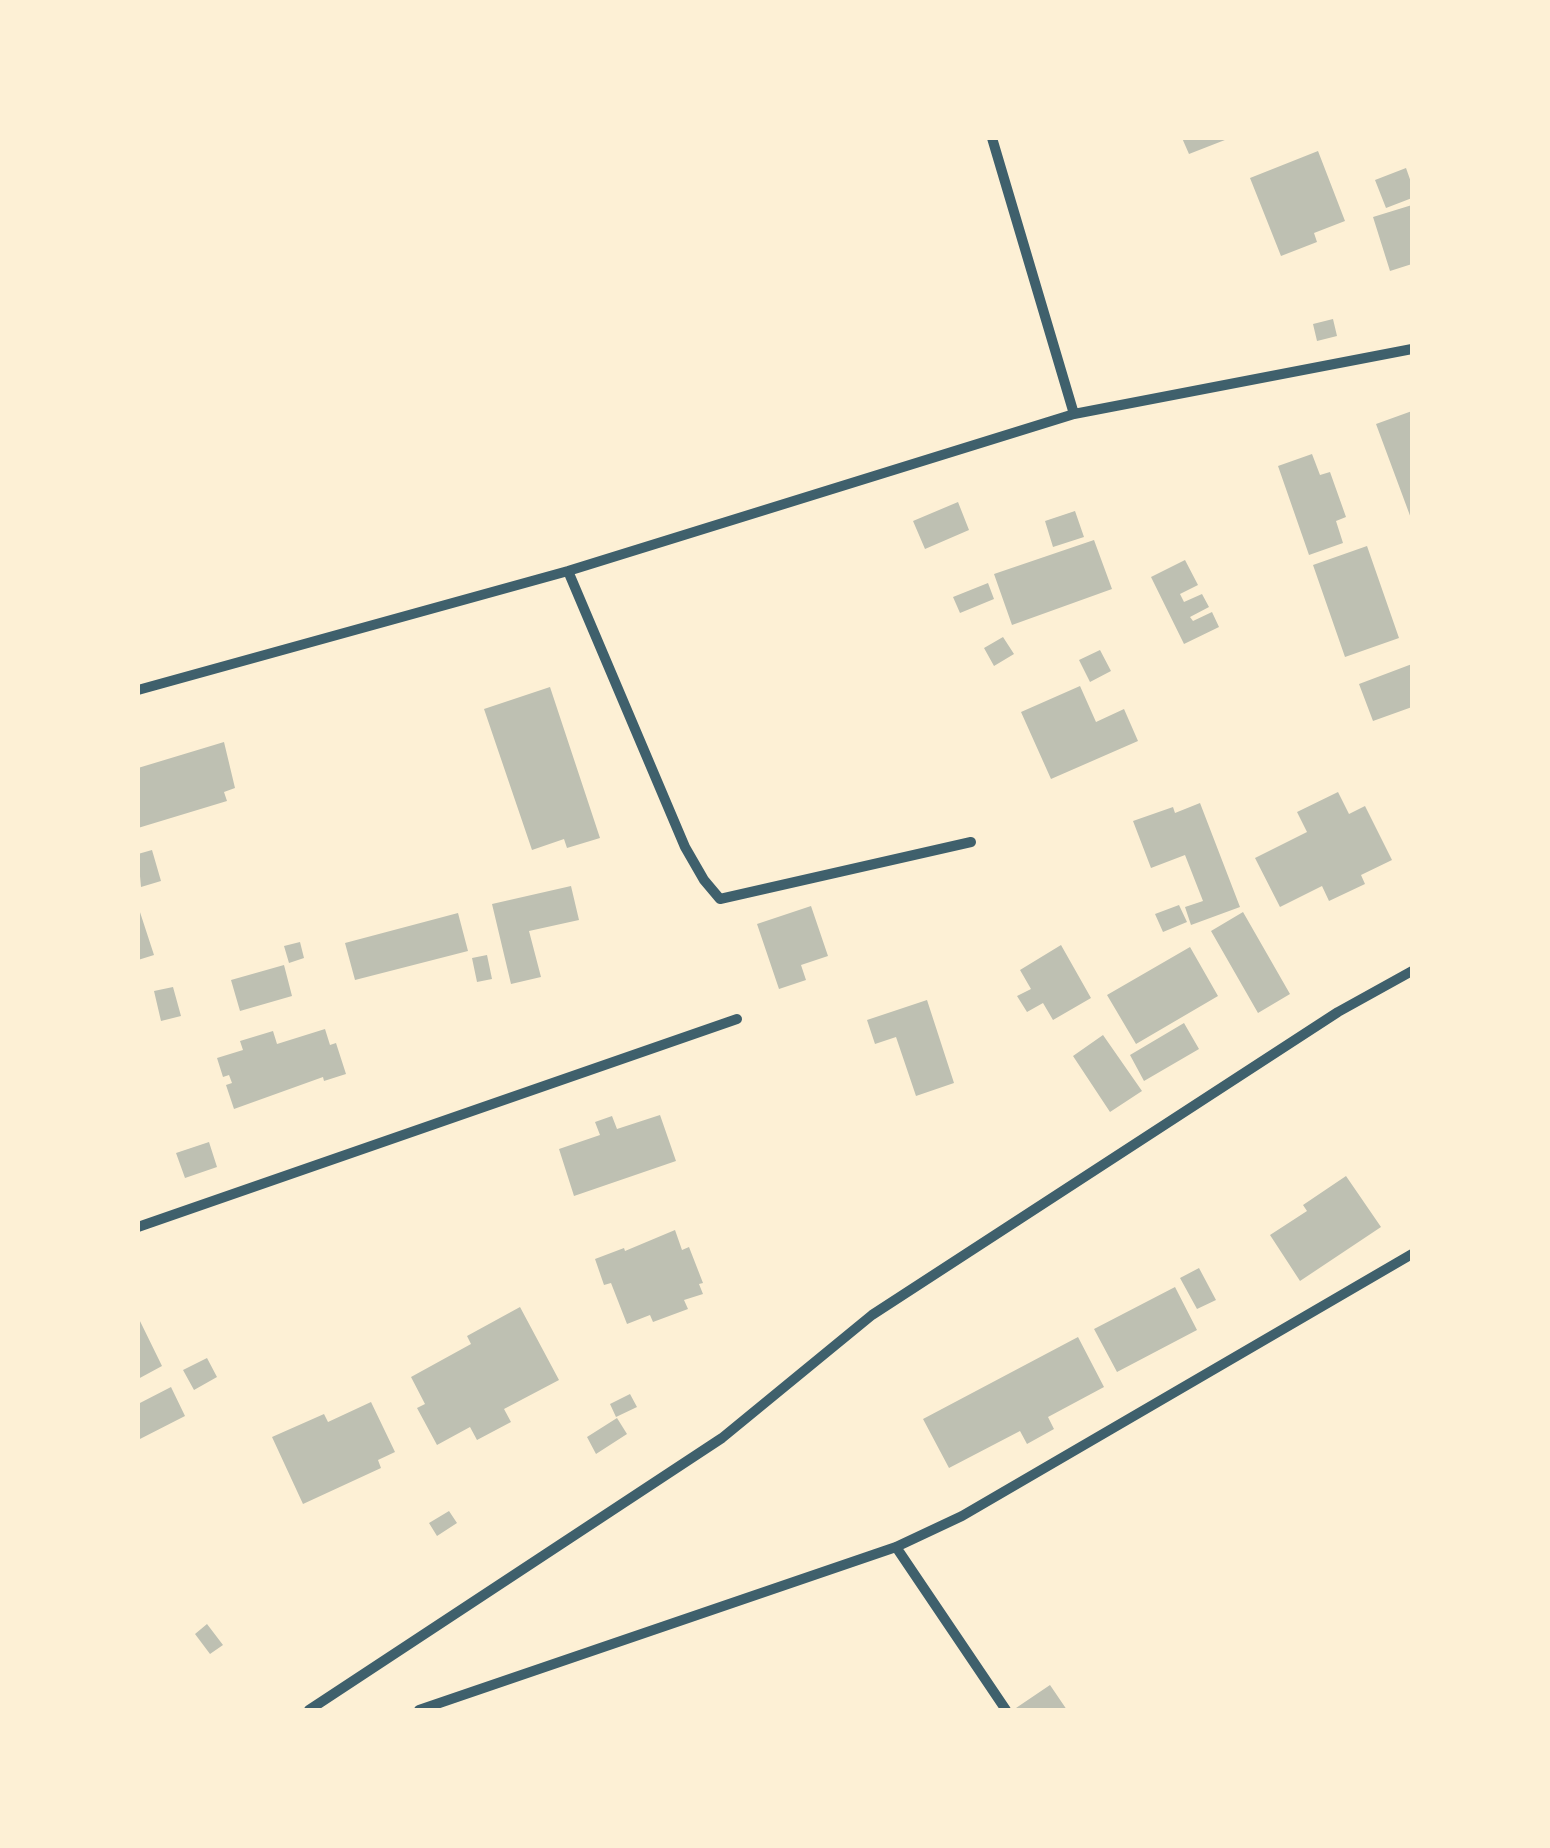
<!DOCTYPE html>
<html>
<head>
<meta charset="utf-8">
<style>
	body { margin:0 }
	#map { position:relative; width:1550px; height:1848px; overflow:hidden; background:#fdf0d5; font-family:Signika,sans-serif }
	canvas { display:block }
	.frame { position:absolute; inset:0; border:140px solid #fdf0d5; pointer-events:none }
</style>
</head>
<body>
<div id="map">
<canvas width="1550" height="1848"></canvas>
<div class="frame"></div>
</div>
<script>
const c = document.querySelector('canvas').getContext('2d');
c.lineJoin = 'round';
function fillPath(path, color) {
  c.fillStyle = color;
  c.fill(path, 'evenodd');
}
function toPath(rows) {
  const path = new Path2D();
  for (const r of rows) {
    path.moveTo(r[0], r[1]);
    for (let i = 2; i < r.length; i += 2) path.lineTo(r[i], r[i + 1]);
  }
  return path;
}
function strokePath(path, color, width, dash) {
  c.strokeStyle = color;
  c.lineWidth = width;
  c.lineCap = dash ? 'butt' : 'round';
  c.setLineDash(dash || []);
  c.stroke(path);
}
const building = toPath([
	[1182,138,1230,138,1189,154],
	[1318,151,1345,221,1314,233,1317,242,1281,256,1250,178],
	[1406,168,1412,185,1412,198,1386,208,1375,180],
	[1412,205,1412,264,1390,271,1373,217],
	[1333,319,1337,336,1317,341,1313,324],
	[1412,411,1412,521,1376,424],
	[1312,454,1320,475,1330,472,1346,517,1336,521,1343,543,1309,555,1278,466],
	[958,502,969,530,925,549,913,521],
	[1075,511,1084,537,1053,547,1045,521],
	[1094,540,1112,589,1012,625,994,574],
	[1367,546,1399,638,1345,657,1313,565],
	[1185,560,1198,585,1180,594,1184,602,1202,594,1209,607,1190,617,1193,621,1212,612,1219,627,1184,644,1151,577],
	[988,583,994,599,960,613,953,597],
	[1003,637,1014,654,994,666,984,648],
	[1100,650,1111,671,1090,682,1079,660],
	[1412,664,1412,707,1373,721,1359,684],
	[1080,686,1096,722,1124,709,1138,741,1051,779,1021,712],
	[550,687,600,838,567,848,564,839,532,850,484,709],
	[224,742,235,788,224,792,227,801,138,828,138,768],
	[1338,792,1349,814,1365,806,1392,860,1361,875,1365,884,1329,901,1322,886,1280,907,1255,858,1307,832,1297,812],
	[1200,803,1240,907,1191,925,1185,907,1203,901,1185,855,1151,868,1133,821,1173,807,1175,813],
	[152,850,161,881,141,887,138,854],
	[571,886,579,920,529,931,541,977,511,984,492,904],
	[1179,905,1187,922,1163,932,1155,914],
	[138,906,154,955,138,960],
	[811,906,828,956,801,965,806,980,779,989,757,924],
	[1243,912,1290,994,1258,1013,1211,931],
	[458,913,468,951,355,980,345,943],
	[300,942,304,958,289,963,284,946],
	[1061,945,1091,998,1053,1020,1043,1003,1027,1012,1017,996,1031,989,1020,970],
	[1190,947,1218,996,1136,1044,1107,995],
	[487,955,492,979,477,982,472,958],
	[284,965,292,996,240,1011,231,980],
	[173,987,181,1016,161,1021,154,991],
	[927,1000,954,1083,916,1096,896,1037,875,1044,867,1020],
	[1184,1023,1199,1049,1144,1081,1130,1055],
	[325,1029,330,1045,336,1043,346,1074,324,1081,323,1077,234,1109,226,1085,232,1083,229,1075,223,1077,217,1058,243,1050,240,1041,273,1031,277,1044],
	[1103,1035,1142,1091,1110,1112,1073,1056],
	[660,1115,676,1161,574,1196,559,1149,600,1135,595,1122,612,1116,617,1129],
	[209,1142,217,1167,185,1178,176,1153],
	[1346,1176,1381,1227,1300,1281,1270,1235,1307,1211,1303,1205],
	[675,1230,682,1250,689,1247,703,1283,699,1284,703,1294,684,1300,688,1309,653,1322,650,1315,627,1324,611,1283,604,1285,595,1259,624,1248,625,1251],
	[1199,1268,1216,1300,1197,1309,1180,1278],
	[1175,1287,1197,1330,1117,1372,1094,1329],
	[520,1307,559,1380,504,1409,511,1422,477,1440,470,1427,437,1445,417,1408,425,1404,411,1377,471,1344,467,1336],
	[138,1317,162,1366,138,1379],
	[1078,1337,1104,1387,1048,1417,1054,1429,1027,1444,1020,1431,949,1468,923,1419],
	[207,1358,217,1377,194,1390,183,1370],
	[171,1387,185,1416,138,1440,138,1404],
	[630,1394,637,1407,616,1417,610,1404],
	[371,1402,395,1452,378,1460,381,1468,303,1504,272,1437,324,1414,328,1422],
	[617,1418,627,1434,596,1454,587,1437],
	[449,1511,457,1523,437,1536,429,1523],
	[207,1624,223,1645,210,1654,195,1634],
	[1050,1685,1067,1710,1018,1710,1016,1708]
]);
const minor = toPath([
	[992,138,1074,414],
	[568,571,685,847,704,880,720,899,971,842],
	[138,690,568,571,1074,414,1412,349],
	[138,1227,737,1019],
	[896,1547,1006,1710],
	[309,1710,722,1438,872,1315,1338,1012,1412,971],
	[419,1710,896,1547,962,1516,1412,1254]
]);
fillPath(building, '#bec0b2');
strokePath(minor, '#3f606c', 10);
</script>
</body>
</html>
